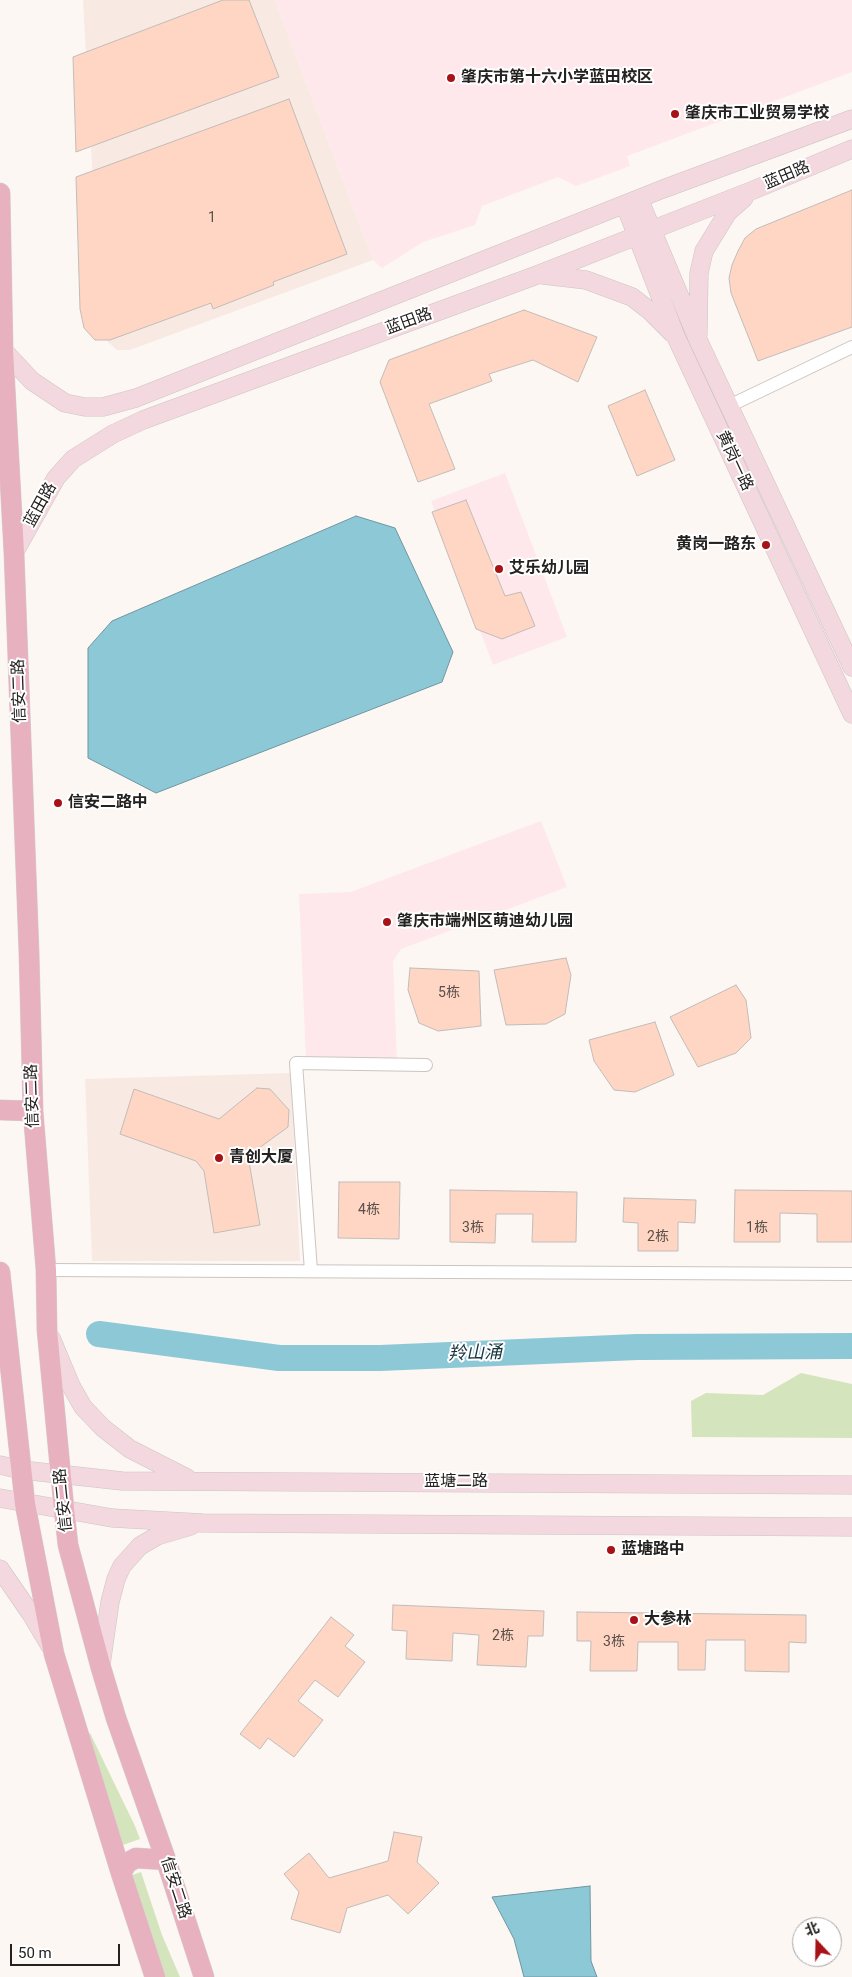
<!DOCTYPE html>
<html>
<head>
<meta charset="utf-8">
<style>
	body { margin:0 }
	#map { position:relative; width:852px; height:1977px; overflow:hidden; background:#fdf7f4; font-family:Roboto,"Noto Sans SC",sans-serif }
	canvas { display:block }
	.north { position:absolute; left:792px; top:1917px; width:50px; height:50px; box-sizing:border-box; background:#fff; border:1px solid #a7a7a6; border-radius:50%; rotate:339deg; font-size:14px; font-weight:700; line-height:20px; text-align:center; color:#242221 }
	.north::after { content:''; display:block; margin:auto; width:18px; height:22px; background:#a71216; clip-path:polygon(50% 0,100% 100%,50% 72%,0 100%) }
	.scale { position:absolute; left:10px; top:1944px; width:110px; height:22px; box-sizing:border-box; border:2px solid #242221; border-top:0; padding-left:6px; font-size:15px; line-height:18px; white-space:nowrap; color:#242221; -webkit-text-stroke:4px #fff; paint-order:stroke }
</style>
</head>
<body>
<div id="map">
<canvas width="852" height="1977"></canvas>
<div class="north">北</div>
<div class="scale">50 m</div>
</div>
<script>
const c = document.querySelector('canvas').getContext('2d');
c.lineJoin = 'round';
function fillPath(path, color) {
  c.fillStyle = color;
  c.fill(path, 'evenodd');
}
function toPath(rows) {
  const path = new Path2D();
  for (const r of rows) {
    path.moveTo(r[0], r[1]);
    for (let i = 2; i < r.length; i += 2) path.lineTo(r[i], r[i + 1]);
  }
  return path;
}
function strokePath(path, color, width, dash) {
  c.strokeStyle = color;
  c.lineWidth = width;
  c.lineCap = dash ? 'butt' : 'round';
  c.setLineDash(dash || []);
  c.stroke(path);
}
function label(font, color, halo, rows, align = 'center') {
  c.font = font + ' Roboto,"Noto Sans SC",sans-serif';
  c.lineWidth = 4;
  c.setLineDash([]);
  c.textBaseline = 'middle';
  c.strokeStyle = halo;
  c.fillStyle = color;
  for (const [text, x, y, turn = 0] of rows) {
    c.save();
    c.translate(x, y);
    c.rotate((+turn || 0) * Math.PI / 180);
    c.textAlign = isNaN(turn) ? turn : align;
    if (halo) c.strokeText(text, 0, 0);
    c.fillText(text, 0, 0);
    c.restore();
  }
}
const built = toPath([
	[83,0,275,0,373,260,130,350,117,350,108,342,101,331],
	[291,1073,300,1261,92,1261,85,1079]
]);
const education = toPath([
	[275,0,852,0,852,72,627,156,630,166,576,186,558,177,482,206,475,225,423,242,382,268,373,260],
	[505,473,567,637,493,665,431,501],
	[541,821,567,887,401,949,393,961,397,1062,306,1060,299,894,351,892]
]);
const green = toPath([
	[801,1373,852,1384,852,1438,692,1437,691,1401,706,1393,763,1395],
	[90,1733,135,1826,140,1839,120,1846,85,1735],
	[141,1872,162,1935,180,1977,162,1977,129,1876]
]);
const water = toPath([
	[356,516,395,528,453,652,442,682,156,793,88,758,88,648,112,621,356,516],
	[590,1886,591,1961,597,1977,524,1977,514,1939,492,1897,590,1886]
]);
const river = toPath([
	[99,1334,279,1358,380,1358,637,1347,852,1346]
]);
const building = toPath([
	[223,0,249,0,279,77,76,152,73,57,223,0],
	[289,99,347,254,273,282,274,285,213,309,211,303,110,340,95,340,84,328,80,309,76,177,289,99],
	[852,190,852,327,758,361,731,293,729,278,732,265,738,251,745,238,756,229,852,190],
	[524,310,597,337,578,382,533,360,489,374,492,381,429,404,455,469,418,482,380,382,389,360,524,310],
	[645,390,675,460,637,476,608,406,645,390],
	[466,500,505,596,521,592,535,626,502,639,476,629,432,512,466,500],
	[566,958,571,975,565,1014,546,1024,506,1025,494,970,566,958],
	[410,968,479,971,481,1026,438,1031,419,1023,408,990,410,968],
	[736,985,746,1000,751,1038,736,1053,698,1067,670,1017,736,985],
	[655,1022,674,1075,635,1092,614,1090,594,1061,589,1040,655,1022],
	[257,1088,270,1089,289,1110,288,1127,248,1156,260,1225,214,1233,204,1171,196,1161,120,1134,134,1089,219,1119,257,1088],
	[339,1182,400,1182,399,1239,338,1238,339,1182],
	[450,1190,577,1192,576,1242,532,1242,533,1214,496,1214,495,1243,450,1242,450,1190],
	[735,1190,852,1191,852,1242,817,1242,817,1214,780,1213,780,1242,734,1242,735,1190],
	[624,1198,696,1200,695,1223,678,1222,678,1251,638,1251,638,1223,623,1222,624,1198],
	[393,1605,544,1611,543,1636,528,1636,526,1667,477,1665,479,1635,453,1633,452,1661,406,1659,407,1631,392,1630,393,1605],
	[577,1612,806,1615,806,1643,789,1642,789,1672,745,1671,745,1640,706,1640,705,1670,678,1670,678,1642,638,1642,637,1671,590,1671,591,1641,577,1641,577,1612],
	[331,1617,354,1635,345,1646,365,1662,338,1697,315,1680,298,1701,323,1720,294,1757,268,1738,260,1749,240,1734,331,1617],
	[394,1832,422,1837,417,1862,439,1883,408,1914,388,1895,347,1908,340,1933,291,1919,299,1892,284,1874,309,1853,329,1878,388,1861,394,1832]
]);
const street = toPath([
	[729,406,852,347],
	[46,1270,852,1274],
	[311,1271,296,1063,426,1065]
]);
const secondary = toPath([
	[639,199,698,340,852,667],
	[625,205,676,337,852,714],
	[543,275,586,280,632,297,650,311,672,333],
	[698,335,699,273,704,251,728,212,744,198],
	[3,350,32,381,65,403,85,407,103,407,136,398,663,189,852,119],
	[14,553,56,478,73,459,113,434,143,420,537,275,751,191,852,149],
	[51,1338,71,1386,83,1407,103,1428,130,1449,187,1478],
	[0,1465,22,1470,122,1481,852,1485],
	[0,1498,112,1518,203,1523,852,1527],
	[0,1569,31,1614,50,1646],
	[101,1665,110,1602,116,1579,122,1566,140,1546,157,1536,191,1526]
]);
const primary = toPath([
	[0,193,3,350,14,553,29,952,33,1111,46,1270,47,1330,64,1509,68,1545,101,1668,116,1718,166,1860,204,1977],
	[0,1110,33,1111],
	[0,1272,25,1504,54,1654,121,1873,155,1977],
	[121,1873,127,1863,136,1858,166,1860]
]);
const markers = [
	[451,78,5,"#a71216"],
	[675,114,5,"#a71216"],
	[766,545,5,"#a71216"],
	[499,569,5,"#a71216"],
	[58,803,5,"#a71216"],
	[387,922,5,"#a71216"],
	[219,1158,5,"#a71216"],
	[611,1550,5,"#a71216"],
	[634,1620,5,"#a71216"]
];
const numberNames = [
	["1",212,218],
	["5栋",449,993],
	["4栋",369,1210],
	["3栋",473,1228],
	["1栋",757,1228],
	["2栋",658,1237],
	["2栋",503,1636],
	["3栋",614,1642]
];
const poiNames = [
	["肇庆市第十六小学蓝田校区",461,78],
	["肇庆市工业贸易学校",685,114],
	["黄岗一路东",756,545,"right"],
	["艾乐幼儿园",509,569],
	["信安二路中",68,803],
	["肇庆市端州区萌迪幼儿园",397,922],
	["青创大厦",229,1158],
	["蓝塘路中",621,1550],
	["大参林",644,1620]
];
const streetNames = [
	["蓝田路",787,176,-23],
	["蓝田路",409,322,-20],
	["黄岗一路",734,461,65],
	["蓝田路",41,505,-61],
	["信安二路",20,691,-92],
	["信安二路",33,1096,-92],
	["蓝塘二路",456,1482],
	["信安二路",64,1500,-96],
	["信安二路",175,1888,72]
];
const waterNames = [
	["羚山涌",475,1354,-2]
];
fillPath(built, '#f8eae3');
fillPath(education, '#fee8eb');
fillPath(green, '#d4e4bc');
fillPath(water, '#8dc8d7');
strokePath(water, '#6e96a0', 1);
strokePath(river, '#8dc8d7', 26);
fillPath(building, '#fed6c3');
strokePath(building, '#c2bcb9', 1);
strokePath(street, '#cbc5c2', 14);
strokePath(secondary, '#cbc5c2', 19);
strokePath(primary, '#d3d3d3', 21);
strokePath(street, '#fff', 12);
strokePath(secondary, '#f3d8df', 18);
strokePath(primary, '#e8b1bf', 20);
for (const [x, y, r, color] of markers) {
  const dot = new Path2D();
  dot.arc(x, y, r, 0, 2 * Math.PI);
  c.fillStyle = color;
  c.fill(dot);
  strokePath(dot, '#fff', 2);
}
label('14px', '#5a4f4a', null, numberNames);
label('bold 16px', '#242221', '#fff', poiNames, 'left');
label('16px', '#242221', '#fff', streetNames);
label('italic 18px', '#16343b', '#fff', waterNames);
</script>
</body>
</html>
